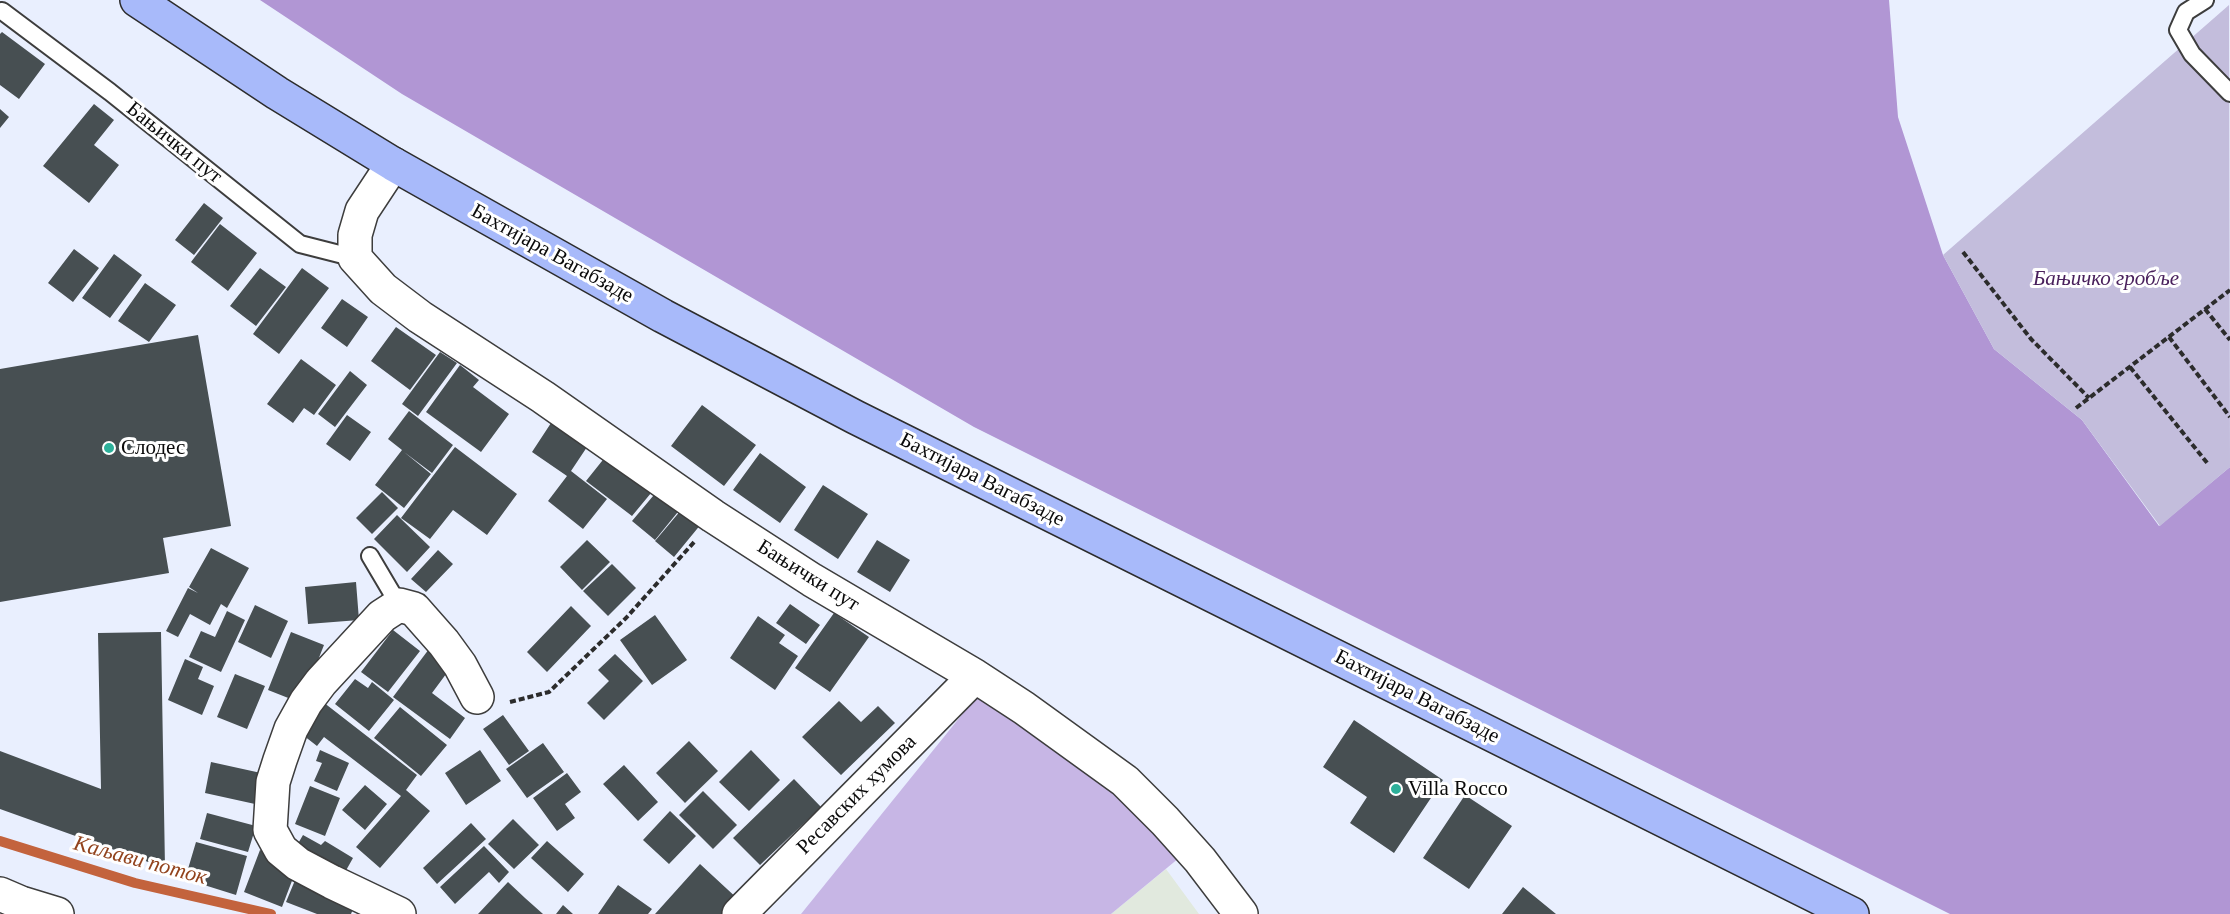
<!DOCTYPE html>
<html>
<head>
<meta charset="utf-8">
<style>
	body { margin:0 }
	canvas { display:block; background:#e9effe }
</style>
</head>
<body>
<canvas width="2230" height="914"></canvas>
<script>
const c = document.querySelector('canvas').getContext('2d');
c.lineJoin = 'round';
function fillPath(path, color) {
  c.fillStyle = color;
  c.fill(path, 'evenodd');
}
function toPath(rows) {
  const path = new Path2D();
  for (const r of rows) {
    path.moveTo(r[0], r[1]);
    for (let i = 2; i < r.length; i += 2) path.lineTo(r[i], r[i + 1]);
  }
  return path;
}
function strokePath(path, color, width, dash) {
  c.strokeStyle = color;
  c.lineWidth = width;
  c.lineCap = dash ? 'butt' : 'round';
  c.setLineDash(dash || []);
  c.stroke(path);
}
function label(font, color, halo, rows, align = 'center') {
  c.font = font + ' "Times New Roman",serif';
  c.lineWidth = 6;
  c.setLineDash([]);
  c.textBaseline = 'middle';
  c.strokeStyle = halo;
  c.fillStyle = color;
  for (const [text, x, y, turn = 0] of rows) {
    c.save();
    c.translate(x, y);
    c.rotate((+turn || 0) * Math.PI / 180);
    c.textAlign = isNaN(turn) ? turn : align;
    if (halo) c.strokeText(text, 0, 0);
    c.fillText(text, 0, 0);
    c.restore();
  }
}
const industrial = toPath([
	[1166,869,1199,914,1111,914]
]);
const green = toPath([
	[981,691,1117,787,1179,858,1111,914,801,914]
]);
const forest = toPath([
	[260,0,1889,0,1898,117,1943,255,1994,349,2082,420,2159,526,2230,467,2230,914,1950,914,974,427,402,94]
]);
const cemetery = toPath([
	[2229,5,2230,467,2160,526,2082,420,1994,349,1943,255]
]);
const stream = toPath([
	[0,841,135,883,271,914]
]);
const building = toPath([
	[2,32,45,64,19,99,0,85,0,34],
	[94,104,114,120,94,145,119,165,89,203,43,166],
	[0,109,9,117,0,128],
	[204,203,223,218,194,255,175,240],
	[220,224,257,253,228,291,191,262],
	[74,249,99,268,73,302,48,283],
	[114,254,142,275,110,318,82,298],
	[260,268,286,287,256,326,230,306],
	[302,268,329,288,279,354,253,334],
	[145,283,176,305,149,342,118,321],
	[342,299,368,317,347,347,321,328],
	[396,327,436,355,410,390,371,361],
	[198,335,231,526,163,538,169,573,0,602,0,369],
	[440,352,457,363,418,416,402,404],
	[301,359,336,385,314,415,304,408,293,423,267,404],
	[460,365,479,380,473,387,509,414,481,452,426,412],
	[350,371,367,385,335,427,318,414],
	[702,405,756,445,724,486,671,446],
	[409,411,453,445,432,473,404,452,431,474,404,508,375,485,402,450,388,439],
	[347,415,371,432,350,461,326,444],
	[551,423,587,447,571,471,607,499,583,529,548,501,567,476,532,452],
	[455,447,517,494,487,535,453,510,430,539,401,518],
	[610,451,656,487,632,516,586,481],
	[760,453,806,487,780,523,733,490],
	[664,483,686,502,655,540,632,521],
	[823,485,868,514,838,559,794,530],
	[382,492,398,508,372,534,356,518],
	[687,503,706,518,674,557,655,541],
	[397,515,430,547,407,572,374,539],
	[587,540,610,562,582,590,560,567],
	[877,540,910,560,890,592,857,572],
	[211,548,249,568,227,608,221,604,210,625,190,614,178,637,166,631,188,588,198,593,189,587],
	[438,550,453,564,426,592,411,579],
	[612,564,636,588,608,616,583,591],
	[356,582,359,620,308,624,305,587],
	[790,604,820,625,806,644,776,623],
	[255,605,288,621,271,658,238,642],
	[571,606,591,626,547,672,527,652],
	[227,611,245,620,221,672,189,657,201,631,215,637],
	[834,613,869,637,830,692,795,668],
	[655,615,687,660,652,685,620,640],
	[758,616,785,635,779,643,798,656,775,690,730,658],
	[393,630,420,651,388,692,361,672],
	[161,632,165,868,0,809,0,751,101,789,98,633],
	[291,632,324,645,301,703,268,690],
	[429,649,452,666,432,693,465,718,450,739,393,697],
	[615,654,643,681,604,720,587,703,609,681,598,670],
	[185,659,203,667,198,679,214,686,202,715,168,700],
	[235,674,265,686,247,729,217,717],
	[355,679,368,688,372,682,394,700,369,731,335,704],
	[839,701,861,722,878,706,895,723,841,775,802,737],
	[323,702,417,775,406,790,430,811,380,868,356,847,401,796,324,737,317,746,299,732],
	[400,707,447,745,421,776,374,738],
	[503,715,529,751,509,765,483,729],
	[1354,720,1443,780,1394,853,1350,823,1367,797,1323,767],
	[689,741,718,771,685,803,656,773],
	[543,743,564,772,527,798,506,769],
	[320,750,349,763,337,791,314,781,322,763,316,761],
	[480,750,501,781,466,805,445,773],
	[751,750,780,780,749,811,719,782],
	[211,762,261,773,255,804,205,793],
	[624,765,658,802,638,821,603,784],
	[567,773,581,792,565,804,575,818,557,831,533,798],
	[794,779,821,807,760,865,733,838],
	[365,785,387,804,365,830,342,810],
	[310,786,340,798,325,836,295,824],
	[703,791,737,825,713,849,679,815],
	[1465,795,1512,826,1469,889,1423,858],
	[670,811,696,836,669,864,643,840],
	[207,813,256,826,248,852,200,839],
	[513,819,539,845,514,869,488,844],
	[471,823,486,839,437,884,423,868],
	[303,835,321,845,325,841,353,858,344,874,296,847],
	[547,841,584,874,568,892,531,858],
	[196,842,247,856,236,895,185,879],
	[484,846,509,872,499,883,489,872,455,904,440,887],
	[260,850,298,865,282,907,244,892],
	[700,864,740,901,728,914,655,914],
	[298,873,358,897,351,914,317,914,286,902],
	[508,882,525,898,543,914,478,914],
	[618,885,652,909,648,914,598,914],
	[1523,887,1556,914,1502,914],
	[563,905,573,914,556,914]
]);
const path = toPath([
	[1963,252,2031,339,2089,398],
	[2205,309,2230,340],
	[2169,337,2230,417],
	[2130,367,2208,464],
	[2076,408,2230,290],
	[510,702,549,692,626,618,695,541]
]);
const lane = toPath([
	[2205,0,2186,12,2178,30,2192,54,2230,93],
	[2,11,110,92,300,244,355,258],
	[370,556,399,605]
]);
const street = toPath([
	[393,164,362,211,355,235,355,258,383,289,420,317,543,397,713,516,812,580,975,676,1024,708,1125,781,1165,821,1200,860,1241,914],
	[0,894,21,903,57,914],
	[399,914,332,882,298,864,281,850,270,830,273,782,280,760,291,729,306,702,321,682,382,616,399,605,414,609,444,643,460,665,477,697],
	[739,914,975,676]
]);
const secondary = toPath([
	[137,0,277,93,393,164,663,316,855,417,1852,914]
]);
const markers = [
	[109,448,6,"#2db09a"],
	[1396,789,6,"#2db09a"]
];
const streetNames = [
	["Бањички пут",174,143,39],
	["Бахтијара Вагабзаде",552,254,29],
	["Бахтијара Вагабзаде",982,480,27],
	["Бањички пут",808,576,32],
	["Бахтијара Вагабзаде",1417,697,27],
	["Ресавских хумова",857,795,-45]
];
const parkNames = [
	["Бањичко гробље",2106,279]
];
const poiNames = [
	["Слодес",121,448],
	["Villa Rocco",1408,789]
];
const waterNames = [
	["Каљави поток",140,861,15]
];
fillPath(industrial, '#e1e9de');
fillPath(green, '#c7b6e5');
fillPath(forest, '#b196d4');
fillPath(cemetery, '#c3bddc');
strokePath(stream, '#c3633d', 10);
fillPath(building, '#474f52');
strokePath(lane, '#3d3d3d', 20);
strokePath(street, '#3d3d3d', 36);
strokePath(secondary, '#2c2c2c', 36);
strokePath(path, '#2c2c2c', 4, [6, 3]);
strokePath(lane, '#fff', 16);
strokePath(street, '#fff', 33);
strokePath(secondary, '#a8bafa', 33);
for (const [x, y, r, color] of markers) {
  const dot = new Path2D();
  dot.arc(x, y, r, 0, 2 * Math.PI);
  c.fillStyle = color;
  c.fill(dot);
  strokePath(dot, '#fff', 2);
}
label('21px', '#0a0a0a', '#fff', streetNames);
label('italic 21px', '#49205c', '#fff', parkNames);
label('21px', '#0a0a0a', '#fff', poiNames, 'left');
label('italic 22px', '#92431d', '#fff', waterNames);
</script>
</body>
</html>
